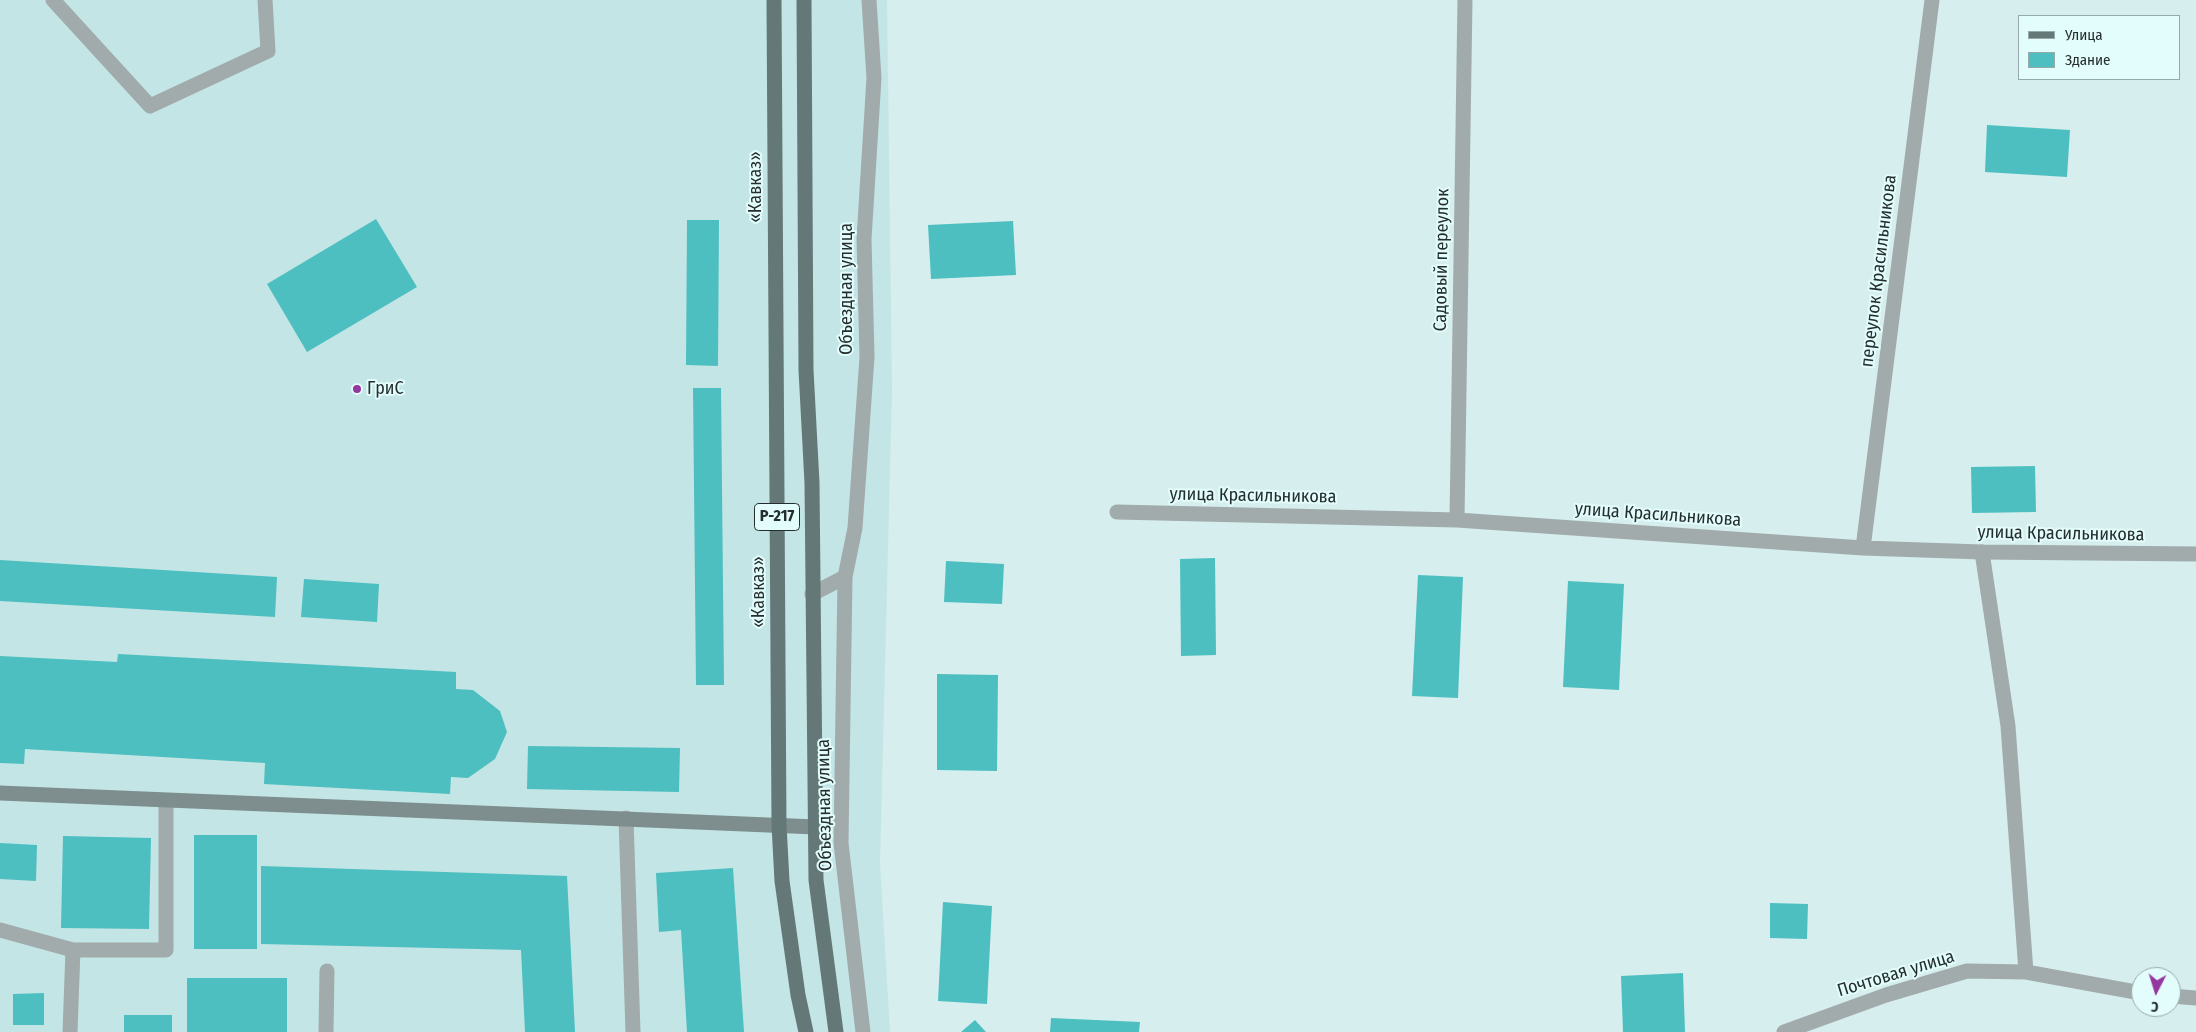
<!DOCTYPE html>
<html>
<head>
<meta charset="utf-8">
<style>
	body { margin:0 }
	#map { position:relative; width:2196px; height:1032px; overflow:hidden; background:#d6eeee; font-family:"Fira Sans Condensed",sans-serif }
	canvas { display:block }
	.legend { position:absolute; left:2018px; top:15px; width:162px; height:65px; box-sizing:border-box; background:#e3fcfc; border:1px solid #97aaaa; margin:0; padding:6px 9px; list-style:none; font-size:15px; color:#252e2e }
	.legend li { display:flex; align-items:center; gap:10px; height:25px }
	.legend b { width:25px; border:1px solid #97aaaa }
	.north { position:absolute; left:2131px; top:967px; width:50px; height:50px; box-sizing:border-box; background:#e3fcfc; border:1px solid #97aaaa; border-radius:50%; rotate:185deg; font-size:14px; font-weight:700; line-height:20px; text-align:center; color:#252e2e }
	.north::after { content:''; display:block; margin:auto; width:18px; height:22px; background:#9437a0; clip-path:polygon(50% 0,100% 100%,50% 72%,0 100%) }
</style>
</head>
<body>
<div id="map">
<canvas width="2196" height="1032"></canvas>
<ul class="legend">
<li><b style="height:6px;background:#657878"></b>Улица</li>
<li><b style="height:14px;background:#4dbfc0"></b>Здание</li>
</ul>
<div class="north">С</div>
</div>
<script>
const c = document.querySelector('canvas').getContext('2d');
c.lineJoin = 'round';
function fillPath(path, color) {
  c.fillStyle = color;
  c.fill(path, 'evenodd');
}
function toPath(rows) {
  const path = new Path2D();
  for (const r of rows) {
    path.moveTo(r[0], r[1]);
    for (let i = 2; i < r.length; i += 2) path.lineTo(r[i], r[i + 1]);
  }
  return path;
}
function strokePath(path, color, width, dash) {
  c.strokeStyle = color;
  c.lineWidth = width;
  c.lineCap = dash ? 'butt' : 'round';
  c.setLineDash(dash || []);
  c.stroke(path);
}
function label(font, color, halo, rows, align = 'center') {
  c.font = font + ' "Fira Sans Condensed",sans-serif';
  c.lineWidth = 4;
  c.setLineDash([]);
  c.textBaseline = 'middle';
  c.strokeStyle = halo;
  c.fillStyle = color;
  for (const [text, x, y, turn = 0] of rows) {
    c.save();
    c.translate(x, y);
    c.rotate((+turn || 0) * Math.PI / 180);
    c.textAlign = isNaN(turn) ? turn : align;
    if (halo) c.strokeText(text, 0, 0);
    c.fillText(text, 0, 0);
    c.restore();
  }
}
const built = toPath([
	[0,0,887,0,892,390,880,863,890,1032,0,1032]
]);
const building = toPath([
	[1987,125,2070,130,2067,177,1985,172],
	[376,219,417,287,307,352,267,284],
	[687,220,719,220,718,366,686,365],
	[1013,221,1016,275,931,279,928,225],
	[693,388,721,388,724,685,696,685],
	[2035,466,2036,512,1972,513,1971,467],
	[1215,558,1216,655,1181,656,1180,559],
	[0,560,277,577,275,617,0,601],
	[946,561,1004,564,1002,604,944,602],
	[1418,575,1463,577,1458,698,1412,696],
	[304,579,379,584,377,622,301,617],
	[1568,581,1624,584,1619,690,1563,687],
	[118,654,456,672,456,689,473,690,500,711,507,732,495,759,468,778,451,777,450,794,264,784,265,763,25,749,24,764,0,763,0,656,117,662],
	[937,674,998,675,997,771,937,770],
	[528,746,680,748,679,792,527,789],
	[194,835,257,835,257,949,194,949],
	[63,836,151,838,149,929,61,928],
	[0,843,37,845,36,881,0,879],
	[261,866,567,876,575,1032,525,1032,521,950,261,944],
	[733,868,744,1032,687,1032,681,930,659,932,656,873],
	[943,902,992,906,987,1004,938,1001],
	[1770,903,1808,904,1807,939,1770,938],
	[1683,973,1685,1032,1623,1032,1621,976],
	[187,978,287,978,287,1032,187,1032],
	[44,993,44,1025,13,1025,13,994],
	[124,1015,172,1015,172,1032,124,1032],
	[1051,1018,1140,1022,1139,1032,1050,1032],
	[975,1020,986,1032,961,1032]
]);
const lane = toPath([
	[53,0,150,106,268,51,265,0],
	[1982,552,2008,726,2026,972],
	[626,818,633,1032],
	[0,930,73,950],
	[2171,996,2196,998],
	[70,1032,73,950,166,950,166,801],
	[326,1032,327,971],
	[1784,1032,1886,995,1967,971,2026,972,2141,993]
]);
const street = toPath([
	[1117,512,1457,520,1863,548,1982,552,2196,554],
	[1457,520,1465,0],
	[1863,548,1932,0],
	[845,577,841,843,863,1032],
	[812,594,845,577,855,528,867,357,864,239,874,78,869,0]
]);
const secondary = toPath([
	[0,793,816,827]
]);
const primary = toPath([
	[774,0,779,825,782,881,798,995,806,1032],
	[804,0,806,370,812,483,816,880,836,1032]
]);
const markers = [
	[357,389,5,"#9437a0"]
];
const shields = [
	[777,517,45]
];
const shieldNames = [
	["Р-217",777,517]
];
const streetNames = [
	["«Кавказ»",756,187,-90],
	["Садовый переулок",1442,260,-89],
	["переулок Красильникова",1879,271,-83],
	["Объездная улица",847,289,-90],
	["улица Красильникова",1253,496,1],
	["улица Красильникова",1658,515,4],
	["улица Красильникова",2061,534,1],
	["«Кавказ»",759,592,-90],
	["Объездная улица",825,805,-91],
	["Почтовая улица",1896,974,-17]
];
const poiNames = [
	["ГриС",367,389]
];
fillPath(built, '#c3e5e5');
fillPath(building, '#4dbfc0');
strokePath(lane, '#a1abab', 15);
strokePath(street, '#a1abab', 15);
strokePath(secondary, '#7e8d8d', 15);
strokePath(primary, '#657878', 15);
for (const [x, y, r, color] of markers) {
  const dot = new Path2D();
  dot.arc(x, y, r, 0, 2 * Math.PI);
  c.fillStyle = color;
  c.fill(dot);
  strokePath(dot, '#e3fcfc', 2);
}
for (const [x, y, w] of shields) {
  const box = new Path2D();
  box.roundRect(x - w / 2, y - 13.5, w, 27, 4);
  c.fillStyle = '#e3fcfc';
  c.fill(box);
  strokePath(box, '#252e2e', 1);
}
label('bold 16px', '#252e2e', null, shieldNames);
label('18px', '#252e2e', '#e3fcfc', streetNames);
label('18px', '#252e2e', '#e3fcfc', poiNames, 'left');
</script>
</body>
</html>
